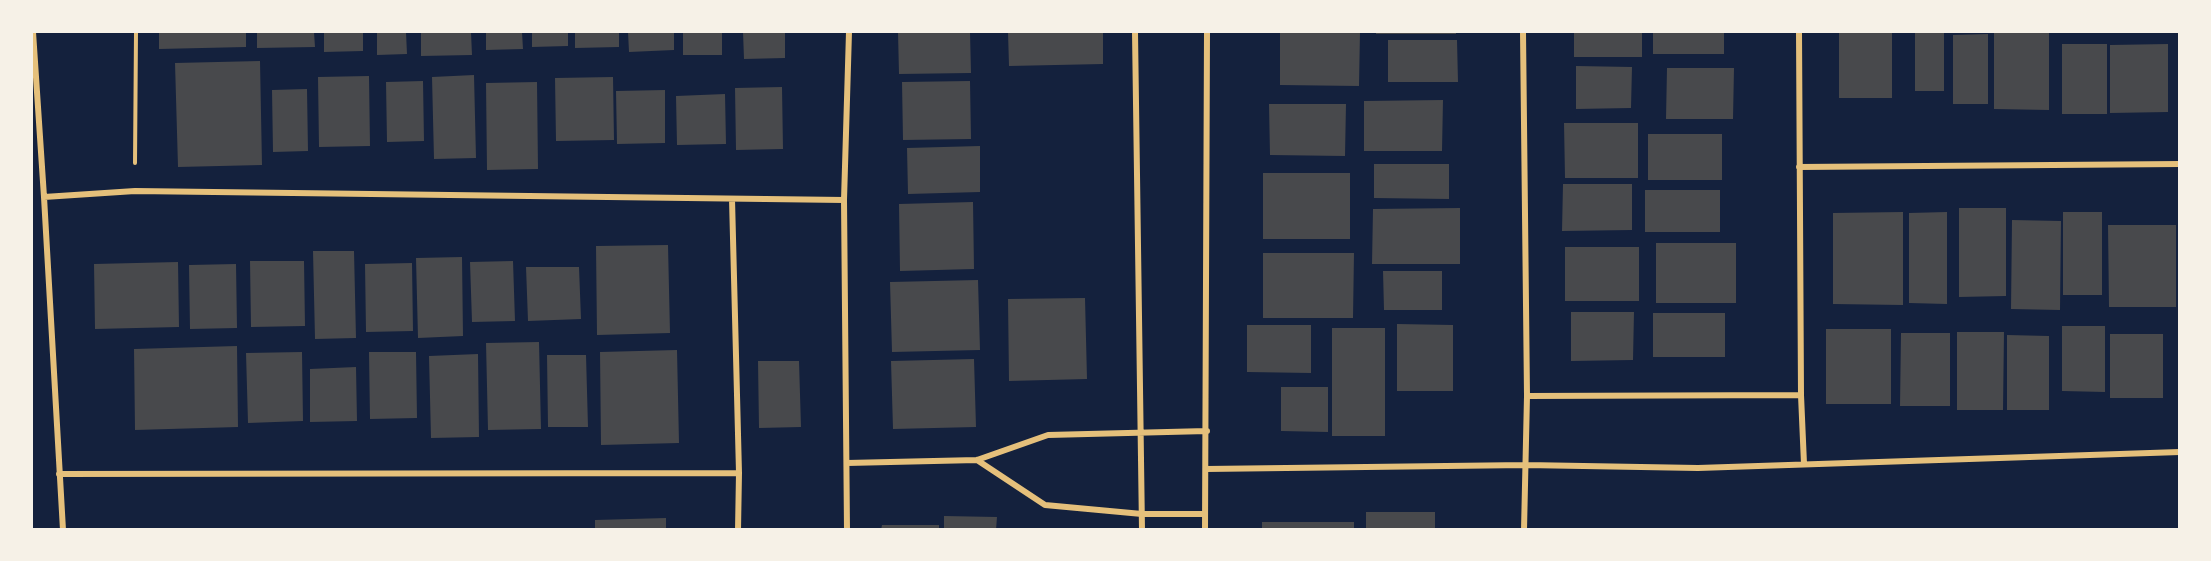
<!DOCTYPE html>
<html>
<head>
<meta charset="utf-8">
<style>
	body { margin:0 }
	#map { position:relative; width:2211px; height:561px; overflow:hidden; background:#14213d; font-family:"PT Serif",serif }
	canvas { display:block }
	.frame { position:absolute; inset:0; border:33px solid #f6f1e7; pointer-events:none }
</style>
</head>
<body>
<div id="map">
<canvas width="2211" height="561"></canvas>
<div class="frame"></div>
</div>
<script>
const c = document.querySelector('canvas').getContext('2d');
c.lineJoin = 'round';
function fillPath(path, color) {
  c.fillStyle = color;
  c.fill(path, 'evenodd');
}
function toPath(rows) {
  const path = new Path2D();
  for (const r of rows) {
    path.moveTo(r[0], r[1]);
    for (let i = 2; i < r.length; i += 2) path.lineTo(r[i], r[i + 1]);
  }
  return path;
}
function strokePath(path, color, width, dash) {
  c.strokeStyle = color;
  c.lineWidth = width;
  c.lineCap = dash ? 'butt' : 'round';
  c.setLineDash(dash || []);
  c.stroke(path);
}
const building = toPath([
	[159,32,246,32,246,47,159,49],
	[257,32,314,32,315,47,257,48],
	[324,32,363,32,363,51,324,52],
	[377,32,406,32,407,54,377,55],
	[421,32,471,32,472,55,421,56],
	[486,32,522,32,523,49,486,50],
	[532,32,568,32,568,46,532,47],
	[575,32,619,32,619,47,575,48],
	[628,32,674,32,674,50,629,52],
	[683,32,722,32,722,55,683,55],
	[743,32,785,32,785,58,744,59],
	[898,32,970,32,971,73,899,74],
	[1008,32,1103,32,1103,64,1009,66],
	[1280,32,1360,32,1359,86,1280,85],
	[1376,32,1456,32,1456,34,1376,34],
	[1574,32,1642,32,1642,57,1574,57],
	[1653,32,1724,32,1724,54,1653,54],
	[1839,32,1892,32,1892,98,1839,98],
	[1915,32,1944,32,1944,91,1915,91],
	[2049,32,2049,110,1994,109,1994,33],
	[1988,34,1988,104,1953,104,1953,35],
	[1388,40,1457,40,1458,82,1388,82],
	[2062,44,2107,44,2107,114,2062,114],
	[2168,44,2168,112,2110,113,2110,45],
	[260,61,262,165,178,167,175,63],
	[1576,66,1632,67,1631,108,1576,109],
	[1667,68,1734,68,1733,119,1666,119],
	[474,75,476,158,434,159,432,77],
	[369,76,370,146,319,147,318,77],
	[613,77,614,140,556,141,555,78],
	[423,81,424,141,387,142,386,82],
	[970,81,971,139,903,140,902,82],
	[537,82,538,169,487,170,486,83],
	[782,87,783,149,736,150,735,88],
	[307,89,308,151,273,152,272,90],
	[665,90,665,143,617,144,616,91],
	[725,94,726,144,677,145,676,96],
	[1443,100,1442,151,1364,151,1364,101],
	[1269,104,1346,104,1345,156,1270,155],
	[1564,123,1638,123,1638,178,1565,178],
	[1648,134,1722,134,1722,180,1648,180],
	[980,146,980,192,908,194,907,148],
	[1374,164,1449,164,1449,199,1374,198],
	[1263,173,1350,173,1350,239,1263,239],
	[1563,184,1632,184,1632,230,1562,231],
	[1645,190,1720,190,1720,232,1645,232],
	[973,202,974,269,900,271,899,204],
	[1460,208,1460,264,1372,264,1373,209],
	[1959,208,2006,208,2006,296,1959,297],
	[1903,212,1903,305,1833,304,1833,213],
	[1947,212,1947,304,1909,303,1909,213],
	[2063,212,2102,212,2102,295,2063,295],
	[2012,220,2061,221,2060,310,2011,309],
	[2108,225,2176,225,2176,307,2109,307],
	[1656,243,1736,243,1736,303,1656,303],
	[668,245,670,333,597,335,596,246],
	[1565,247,1639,247,1639,301,1565,301],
	[313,251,354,251,356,338,315,339],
	[1263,253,1354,253,1353,318,1263,318],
	[462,257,463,336,418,338,416,258],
	[250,261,304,261,305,326,251,327],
	[513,261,515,321,472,322,470,262],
	[178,262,179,327,95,329,94,264],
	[412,263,413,331,366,332,365,264],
	[236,264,237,328,190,329,189,265],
	[526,267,579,267,581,319,528,321],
	[1383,271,1442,271,1442,310,1384,310],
	[978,280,980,350,892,352,890,282],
	[1085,298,1087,379,1009,381,1008,299],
	[1571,312,1634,312,1633,360,1571,361],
	[1653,313,1725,313,1725,357,1653,357],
	[1397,324,1453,325,1453,391,1397,391],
	[1247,325,1311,325,1311,373,1247,372],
	[2062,326,2105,326,2105,392,2062,391],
	[1332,328,1385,328,1385,436,1332,436],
	[1826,329,1891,329,1891,404,1826,404],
	[1957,332,2004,332,2003,410,1957,410],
	[1901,333,1950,333,1950,406,1900,406],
	[2110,334,2163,334,2163,398,2110,398],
	[2007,335,2049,336,2049,410,2007,410],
	[539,342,541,429,488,430,486,343],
	[237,346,238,427,135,430,134,349],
	[677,350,679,443,601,445,600,352],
	[302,352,303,421,248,423,246,353],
	[369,352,416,352,417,418,370,419],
	[478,354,479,437,431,438,429,356],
	[547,355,586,355,588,427,548,427],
	[974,359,976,427,893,429,891,361],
	[758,361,799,361,801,427,759,428],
	[356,367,357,421,310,422,310,369],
	[1281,387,1328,387,1328,432,1281,431],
	[1366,512,1435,512,1435,530,1366,530],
	[944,516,997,517,996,530,944,530],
	[666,518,666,530,595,530,595,520],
	[1262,522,1354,522,1354,530,1262,530],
	[882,525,939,525,939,530,881,530]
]);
const path = toPath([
	[135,163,136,32]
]);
const minor = toPath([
	[33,32,44,197,63,530],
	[1135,32,1142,530],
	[1523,32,1527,396,1524,530],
	[1799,32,1801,395,1804,464],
	[1799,167,2180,164],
	[44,197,135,191,844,200],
	[732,199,739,473,738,530],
	[1527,396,1801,395],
	[977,460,1045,505,1142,514,1205,514],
	[847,463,977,460,1048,435,1207,431],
	[1206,469,1526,465,1698,468,2180,452],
	[59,474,739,473],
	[847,530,844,200,849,32],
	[1205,530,1207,32]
]);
fillPath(building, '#48494c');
strokePath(path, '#e5c07b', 4);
strokePath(minor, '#e5c07b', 6);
</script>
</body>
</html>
